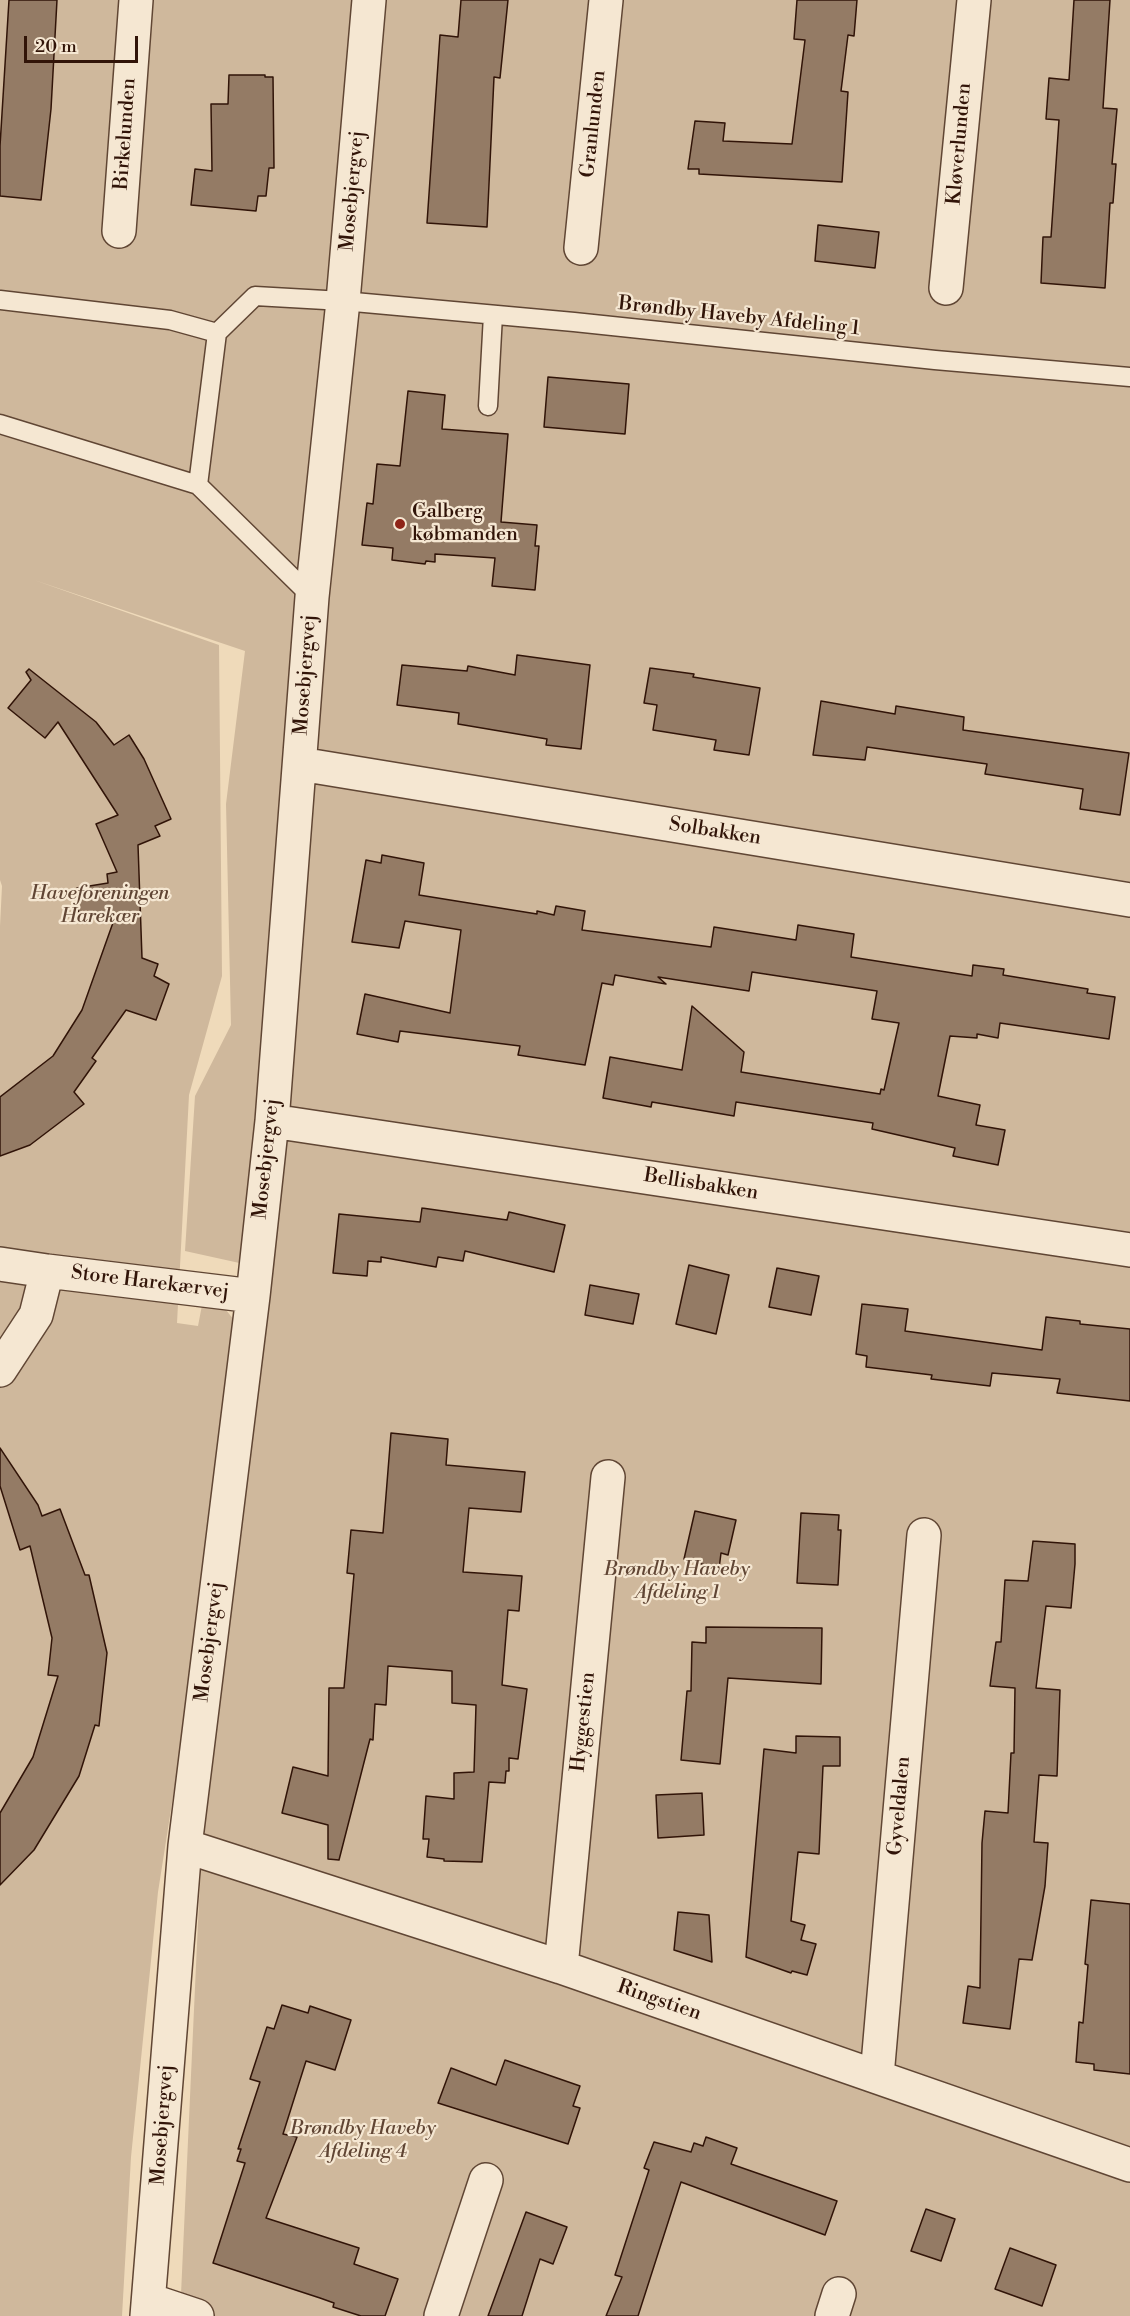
<!DOCTYPE html>
<html>
<head>
<meta charset="utf-8">
<style>
	body { margin:0 }
	#map { position:relative; width:1130px; height:2316px; overflow:hidden; background:#efdaba; font-family:"Libre Bodoni",serif }
	canvas { display:block }
	.scale { position:absolute; left:24px; top:36px; width:114px; height:27px; box-sizing:border-box; border:3px solid #311408; border-top:0; padding-left:8px; font-size:18px; line-height:21px; white-space:nowrap; color:#311408; -webkit-text-stroke:4px #f5e7d2; paint-order:stroke }
</style>
</head>
<body>
<div id="map">
<canvas width="1130" height="2316"></canvas>
<div class="scale">20 m</div>
</div>
<script>
const c = document.querySelector('canvas').getContext('2d');
c.lineJoin = 'round';
function fillPath(path, color) {
  c.fillStyle = color;
  c.fill(path, 'evenodd');
}
function toPath(rows) {
  const path = new Path2D();
  for (const r of rows) {
    path.moveTo(r[0], r[1]);
    for (let i = 2; i < r.length; i += 2) path.lineTo(r[i], r[i + 1]);
  }
  return path;
}
function strokePath(path, color, width, dash) {
  c.strokeStyle = color;
  c.lineWidth = width;
  c.lineCap = dash ? 'butt' : 'round';
  c.setLineDash(dash || []);
  c.stroke(path);
}
function label(font, color, halo, rows, align = 'center') {
  c.font = font + ' "Libre Bodoni",serif';
  c.lineWidth = 4.5;
  c.setLineDash([]);
  c.textBaseline = 'middle';
  c.strokeStyle = halo;
  c.fillStyle = color;
  for (const [text, x, y, turn = 0] of rows) {
    c.save();
    c.translate(x, y);
    c.rotate((+turn || 0) * Math.PI / 180);
    c.textAlign = isNaN(turn) ? turn : align;
    if (halo) c.strokeText(text, 0, 0);
    c.fillText(text, 0, 0);
    c.restore();
  }
}
const green = toPath([
	[0,0,1130,0,1130,2316,180,2316,199,1900,238,1352,216,1523,158,1892,131,2157,122,2316,0,2316,0,926,2,886,0,880],
	[34,580,245,651,226,804,231,1025,195,1096,185,1251,244,1264,234,1320,222,1305,203,1300,198,1326,177,1323,189,1095,222,976,219,645]
]);
const building = toPath([
	[9,0,57,0,51,109,41,200,0,196,0,146,9,0],
	[461,0,508,0,500,78,494,77,487,227,427,223,440,35,458,37,461,0],
	[797,0,857,0,854,36,848,35,841,91,848,92,842,182,699,174,699,169,688,169,695,121,725,123,723,141,792,144,805,40,794,39,797,0],
	[1074,0,1110,0,1103,108,1117,109,1112,164,1116,164,1113,203,1110,203,1105,288,1041,283,1043,237,1051,237,1059,120,1046,119,1049,78,1069,80,1074,0],
	[229,75,265,75,265,77,273,77,274,168,269,168,266,196,258,196,256,211,191,205,195,169,212,171,211,104,228,104,229,75],
	[818,225,879,232,875,268,815,261,818,225],
	[548,377,629,384,625,434,544,427,548,377],
	[408,391,445,395,442,429,508,434,501,522,537,525,535,546,539,546,535,590,492,586,495,558,435,554,435,562,426,561,425,564,392,560,393,548,362,545,367,503,373,504,377,464,400,466,408,391],
	[517,655,590,665,581,749,546,745,547,739,458,724,459,713,397,705,402,665,467,671,468,666,515,675,517,655],
	[650,668,694,674,693,677,760,688,749,755,714,750,716,740,653,730,657,705,644,703,650,668],
	[29,669,96,722,114,745,129,735,144,759,171,819,155,826,160,836,138,845,142,958,158,964,154,976,169,984,156,1020,126,1010,92,1058,96,1061,74,1092,84,1104,30,1145,0,1156,0,1097,53,1056,82,1010,115,917,79,918,77,888,108,883,107,874,117,872,96,824,118,815,58,722,45,738,8,708,31,680,26,672,29,669],
	[821,701,895,714,896,706,964,717,963,730,1129,753,1120,815,1080,809,1083,789,985,774,987,764,867,747,865,760,813,755,821,701],
	[382,855,424,863,419,895,537,914,537,911,554,915,556,906,585,911,582,930,711,947,714,927,796,940,798,925,854,934,851,957,972,976,973,965,1004,969,1003,975,1088,989,1087,993,1115,997,1109,1039,1000,1023,998,1038,977,1034,977,1038,950,1036,938,1096,980,1105,976,1125,1005,1130,998,1165,953,1156,955,1148,872,1129,873,1123,736,1102,734,1116,652,1102,651,1107,603,1098,610,1057,682,1070,692,1006,744,1052,741,1072,880,1094,881,1089,884,1090,899,1023,872,1019,877,991,752,972,749,991,658,977,666,984,615,975,613,985,602,983,585,1065,518,1055,520,1046,400,1031,398,1042,357,1034,365,994,450,1013,461,930,405,921,399,948,352,942,366,860,381,863,382,855],
	[422,1208,507,1220,509,1212,565,1225,554,1272,465,1251,463,1261,438,1257,436,1267,381,1257,381,1262,368,1261,367,1276,333,1273,339,1214,420,1222,422,1208],
	[689,1265,729,1275,716,1334,676,1324,689,1265],
	[777,1268,819,1276,811,1315,769,1307,777,1268],
	[590,1285,639,1294,633,1324,585,1315,590,1285],
	[862,1304,908,1309,905,1331,1042,1350,1046,1317,1080,1321,1080,1324,1130,1329,1130,1401,1057,1393,1060,1379,992,1373,990,1386,931,1379,932,1375,866,1367,867,1356,856,1354,862,1304],
	[391,1433,448,1439,446,1465,525,1472,521,1512,469,1508,463,1572,522,1576,519,1611,508,1610,502,1685,527,1689,518,1759,509,1758,509,1771,506,1771,505,1783,489,1782,482,1862,444,1861,444,1859,427,1857,429,1839,423,1839,426,1796,454,1799,454,1773,474,1772,476,1705,452,1703,452,1671,388,1666,386,1705,375,1704,373,1740,370,1739,339,1860,328,1859,328,1825,282,1813,293,1767,328,1776,329,1688,344,1688,354,1574,347,1573,351,1530,383,1533,391,1433],
	[0,1448,38,1505,42,1516,60,1509,85,1575,89,1575,107,1653,99,1726,95,1725,79,1776,34,1850,0,1885,0,1813,33,1757,58,1676,48,1675,52,1638,30,1546,20,1550,0,1486,0,1448],
	[695,1511,736,1520,728,1555,721,1553,719,1569,684,1559,695,1511],
	[801,1513,839,1515,838,1530,841,1530,838,1585,797,1583,801,1513],
	[1033,1541,1075,1544,1075,1564,1071,1608,1046,1606,1036,1688,1060,1690,1057,1776,1039,1775,1034,1842,1048,1843,1045,1886,1032,1960,1019,1959,1010,2029,963,2023,968,1986,980,1988,982,1843,985,1811,1008,1813,1011,1753,1014,1753,1015,1688,990,1686,996,1642,1001,1642,1005,1580,1028,1581,1033,1541],
	[706,1627,822,1628,821,1684,728,1678,720,1764,681,1760,687,1691,691,1691,692,1642,706,1643,706,1627],
	[796,1736,840,1737,840,1766,823,1766,819,1854,798,1852,791,1921,805,1925,801,1940,816,1944,807,1975,792,1971,791,1973,746,1957,764,1749,796,1753,796,1736],
	[702,1793,704,1835,658,1838,656,1795,702,1793],
	[1091,1900,1130,1904,1130,2074,1094,2070,1094,2064,1076,2062,1079,2022,1083,2023,1088,1965,1085,1964,1091,1900],
	[678,1912,709,1915,712,1962,674,1950,678,1912],
	[282,2005,308,2013,310,2006,351,2020,335,2070,306,2061,283,2134,297,2137,266,2218,359,2248,354,2264,398,2279,385,2316,361,2316,333,2307,334,2303,320,2298,213,2263,245,2163,237,2161,241,2149,238,2149,260,2082,250,2079,267,2027,274,2029,282,2005],
	[505,2060,580,2086,573,2106,580,2108,568,2144,438,2103,451,2068,496,2085,505,2060],
	[706,2137,737,2148,731,2164,837,2201,825,2235,681,2182,638,2316,606,2316,622,2277,615,2275,649,2170,644,2168,654,2142,691,2152,694,2143,703,2146,706,2137],
	[926,2209,955,2219,941,2261,911,2251,926,2209],
	[526,2212,567,2227,553,2264,540,2259,522,2316,488,2316,526,2212],
	[1010,2248,1056,2265,1042,2306,995,2289,1010,2248]
]);
const lane = toPath([
	[0,300,170,320,217,333],
	[488,406,493,315],
	[0,424,198,485],
	[312,597,198,485,217,333,255,296,343,301,574,322,935,360,1130,377]
]);
const street = toPath([
	[119,231,136,0],
	[581,248,606,0],
	[946,288,974,0],
	[300,764,1130,900],
	[272,1121,1130,1250],
	[0,1264,47,1271,253,1296],
	[0,1370,36,1315,47,1271],
	[185,1846,561,1967,1130,2165],
	[561,1967,608,1477],
	[877,2076,924,1535],
	[149,2300,197,2316],
	[147,2316,185,1846,253,1296,272,1121,312,597,343,301,369,0],
	[441,2316,486,2180],
	[832,2316,839,2294]
]);
const markers = [
	[400,524,6,"#8f2418"]
];
const streetNames = [
	["Granlunden",594,124,-84],
	["Birkelunden",126,134,-86],
	["Kløverlunden",960,144,-85],
	["Mosebjergvej",353,191,-85],
	["Brøndby Haveby Afdeling 1",739,317,6],
	["Mosebjergvej",306,675,-86],
	["Solbakken",715,832,9],
	["Mosebjergvej",267,1159,-84],
	["Bellisbakken",701,1185,9],
	["Store Harekærvej",150,1283,7],
	["Mosebjergvej",210,1642,-83],
	["Hyggestien",584,1722,-84],
	["Gyveldalen",900,1806,-85],
	["Ringstien",659,2001,19],
	["Mosebjergvej",163,2125,-86]
];
const poiNames = [
	["Galberg",412,512],
	["købmanden",412,535]
];
const parkNames = [
	["Haveforeningen",100,894],
	["Harekær",100,917],
	["Brøndby Haveby",677,1570],
	["Afdeling 1",677,1593],
	["Brøndby Haveby",363,2129],
	["Afdeling 4",363,2152]
];
fillPath(green, '#cfb89c');
fillPath(building, '#947b65');
strokePath(building, '#311408', 1.5);
strokePath(lane, '#604634', 21);
strokePath(street, '#604634', 36);
strokePath(lane, '#f5e7d2', 18);
strokePath(street, '#f5e7d2', 33);
for (const [x, y, r, color] of markers) {
  const dot = new Path2D();
  dot.arc(x, y, r, 0, 2 * Math.PI);
  c.fillStyle = color;
  c.fill(dot);
  strokePath(dot, '#f5e7d2', 2);
}
label('20px', '#311408', '#f5e7d2', streetNames);
label('20px', '#311408', '#f5e7d2', poiNames, 'left');
label('italic 20px', '#604534', '#f5e7d2', parkNames);
</script>
</body>
</html>
